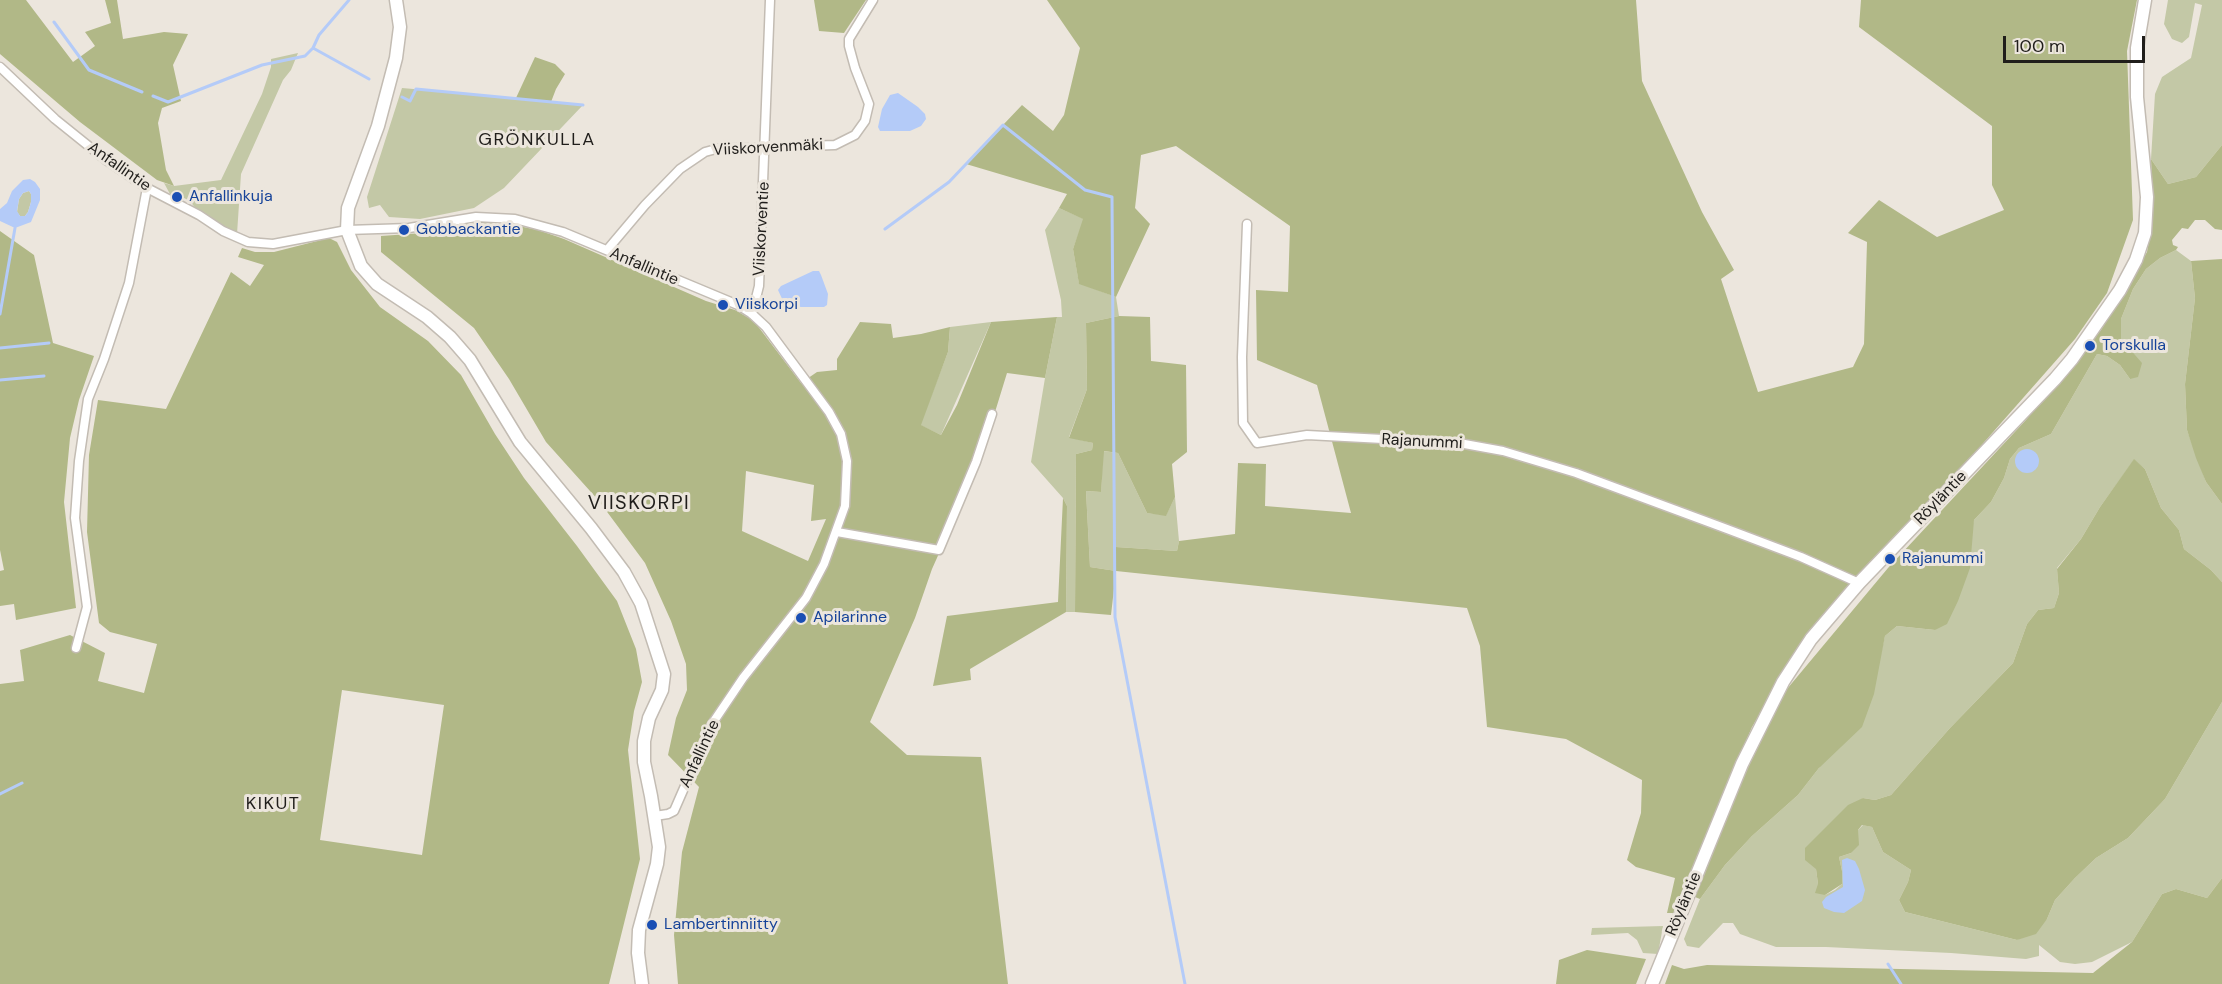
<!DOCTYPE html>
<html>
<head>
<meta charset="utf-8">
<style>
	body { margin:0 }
	#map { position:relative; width:2222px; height:984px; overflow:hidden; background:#ece6dd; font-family:"DM Sans",sans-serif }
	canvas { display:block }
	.scale { position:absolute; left:2003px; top:36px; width:142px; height:27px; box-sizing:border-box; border:3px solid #201e1b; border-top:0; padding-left:8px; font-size:18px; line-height:21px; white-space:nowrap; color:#201e1b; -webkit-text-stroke:4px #ece6dd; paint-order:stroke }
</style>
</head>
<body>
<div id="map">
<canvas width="2222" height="984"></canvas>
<div class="scale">100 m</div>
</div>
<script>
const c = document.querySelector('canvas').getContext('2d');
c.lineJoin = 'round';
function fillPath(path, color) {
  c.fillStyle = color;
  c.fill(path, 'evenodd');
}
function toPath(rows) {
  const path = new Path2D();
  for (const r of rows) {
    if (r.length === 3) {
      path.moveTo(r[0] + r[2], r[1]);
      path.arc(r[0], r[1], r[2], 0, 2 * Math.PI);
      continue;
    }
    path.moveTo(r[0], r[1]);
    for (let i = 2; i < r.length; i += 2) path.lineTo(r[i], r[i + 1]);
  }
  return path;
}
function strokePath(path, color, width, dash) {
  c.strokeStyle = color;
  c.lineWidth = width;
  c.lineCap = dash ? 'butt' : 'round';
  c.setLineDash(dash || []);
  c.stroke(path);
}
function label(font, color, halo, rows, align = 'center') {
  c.font = font + ' "DM Sans",sans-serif';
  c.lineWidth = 6;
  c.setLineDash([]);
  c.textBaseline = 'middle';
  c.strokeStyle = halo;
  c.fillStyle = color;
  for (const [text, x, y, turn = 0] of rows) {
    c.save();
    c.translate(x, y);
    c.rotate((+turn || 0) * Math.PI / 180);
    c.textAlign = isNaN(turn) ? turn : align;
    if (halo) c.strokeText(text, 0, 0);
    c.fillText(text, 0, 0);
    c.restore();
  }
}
const green = toPath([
	[2168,0,2222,0,2222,145,2196,177,2168,184,2151,159,2155,94,2162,77,2191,58,2202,5,2195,3,2189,37,2182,43,2172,39,2164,24],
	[298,53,291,70,283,80,241,174,237,234,196,209,190,201,178,195,170,194,164,183,174,186,221,180,262,94,271,67,271,59],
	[402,88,516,98,583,105,504,188,474,208,420,219,389,217,380,205,369,208,367,197],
	[29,191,31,194,31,202,28,212,25,216,20,216,17,212,19,199,23,193],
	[1059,208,1084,219,1073,249,1079,283,1116,297,1119,316,1086,323,1087,389,1069,437,1093,443,1092,450,1076,454,1075,612,1066,612,1067,506,1063,498,1031,462,1045,378,1057,317,1062,317,1061,300,1045,230],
	[2176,250,2191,261,2195,298,2185,384,2187,430,2206,482,2222,504,2222,582,2211,570,2184,549,2179,530,2161,508,2145,469,2134,460,2100,507,2081,539,2057,568,2059,593,2054,608,2038,610,2027,624,2013,663,1950,728,1891,795,1875,800,1863,798,1816,869,1818,884,1825,895,1835,890,1842,884,1842,871,1839,857,1851,853,1858,830,1863,825,1872,827,1883,852,1911,870,1908,882,1899,900,1905,912,2017,940,2047,919,2055,900,2075,878,2096,858,2128,838,2165,799,2222,702,2222,878,2207,898,2176,889,2162,894,2132,942,2092,962,2075,964,2060,962,2039,945,2039,956,2026,959,1951,953,1826,947,1776,947,1740,934,1733,923,1723,923,1699,948,1687,946,1684,939,1700,899,1725,865,1752,836,1798,795,1819,768,1881,653,1885,636,1897,626,1935,630,1974,520,1991,502,2004,478,2010,459,2019,448,2051,434,2097,354,2107,356,2120,365,2130,379,2133,350,2121,339,2121,319,2133,289,2146,269,2160,258],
	[991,322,941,435,920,425,948,352,950,327],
	[1103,451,1118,453,1147,513,1166,515,1175,497,1179,541,1177,551,1116,547,1116,571,1090,567,1086,491,1101,492],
	[1663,926,1658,954,1643,953,1637,940,1628,933,1591,935,1592,928]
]);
const forest = toPath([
	[0,0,26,0,73,62,95,46,85,32,111,23,105,0,117,0,123,39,164,32,188,34,173,65,181,101,162,108,158,123,166,170,174,186,157,180,80,122,0,54],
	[814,0,866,0,844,33,819,31],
	[1047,0,1636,0,1642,81,1702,212,1734,270,1721,279,1758,392,1853,367,1864,344,1867,242,1848,233,1879,200,1937,237,2004,210,1992,185,1992,126,1859,27,1861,0,2137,0,2127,51,2133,220,2107,293,2075,339,1972,456,1880,551,1807,635,1752,727,1687,880,1676,913,1667,913,1675,878,1636,867,1627,860,1641,813,1642,780,1566,739,1487,727,1480,646,1467,608,1116,571,1111,615,1075,612,1076,454,1092,450,1093,443,1069,438,1087,389,1086,323,1119,316,1150,317,1151,361,1186,365,1187,452,1172,464,1175,497,1166,516,1147,513,1118,453,1104,451,1101,492,1086,491,1090,567,1116,571,1116,547,1177,551,1179,541,1235,534,1238,463,1266,464,1265,506,1351,513,1317,385,1257,360,1256,290,1288,292,1290,226,1176,146,1141,155,1135,208,1150,224,1116,297,1079,284,1073,249,1083,219,1059,208,1067,194,966,164,1022,105,1053,131,1064,115,1080,48],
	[535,57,555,64,565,74,556,89,551,102,516,98],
	[2222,145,2222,230,2215,229,2205,220,2195,220,2188,229,2182,228,2172,240,2173,245,2178,247,2176,250,2160,258,2146,269,2133,289,2121,319,2121,339,2142,363,2138,377,2130,379,2120,365,2107,356,2097,354,2051,434,2019,448,2010,459,2004,478,1991,502,1974,520,1970,568,1958,601,1947,624,1935,630,1897,626,1885,636,1874,694,1862,727,1819,768,1798,795,1752,836,1725,865,1700,899,1695,897,1739,787,1782,695,1888,568,2025,421,2101,330,2147,252,2153,217,2151,159,2168,184,2196,177],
	[482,222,504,223,538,230,564,239,706,301,735,310,749,318,757,325,801,383,817,372,837,370,837,359,860,322,891,324,893,338,921,334,950,327,948,352,921,425,941,435,957,405,991,322,1057,317,1045,378,1007,373,979,464,932,569,915,618,870,722,907,755,981,757,1008,984,678,984,674,935,682,852,699,787,668,755,676,718,687,690,686,664,671,621,645,563,599,501,546,442,509,379,474,328,381,252,381,236,437,232,463,223],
	[746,471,814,485,811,521,826,519,808,561,742,531],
	[0,231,34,255,53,343,94,356,79,400,70,438,64,502,76,608,16,620,14,604,0,606,0,571,4,570,0,550],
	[329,238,337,242,351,270,380,307,428,341,461,375,495,434,524,478,577,546,617,601,636,649,642,682,634,711,628,750,640,859,609,984,0,984,0,684,24,681,20,650,70,635,105,653,98,681,144,693,157,644,110,632,99,623,87,532,89,455,98,400,166,409,231,272,250,286,264,265,238,257,242,248,255,252,274,252],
	[342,690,444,705,422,855,320,840],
	[2222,259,2222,504,2206,482,2196,458,2187,430,2185,384,2195,298,2191,261],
	[2134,459,2145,469,2161,508,2179,530,2184,549,2211,570,2222,582,2222,702,2165,799,2128,838,2096,858,2075,878,2055,900,2047,919,2036,934,2017,940,1905,912,1899,900,1908,882,1911,870,1883,852,1872,827,1862,825,1858,830,1859,845,1851,853,1839,857,1842,871,1842,884,1825,895,1815,893,1818,884,1816,869,1805,860,1805,848,1848,805,1863,798,1875,800,1891,795,1950,728,2013,663,2027,624,2038,610,2054,608,2059,593,2057,569,2081,539,2100,507],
	[1063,498,1067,506,1066,612,970,669,971,680,933,686,947,616,1058,602],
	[2222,878,2222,984,1665,984,1672,965,1684,969,1707,965,2093,973,2132,942,2162,894,2176,889,2207,898],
	[1587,950,1646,959,1636,984,1556,984,1559,960]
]);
const water = toPath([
	[898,93,918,107,925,114,926,119,921,126,910,131,880,131,878,127,882,109,890,95],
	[30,179,35,182,40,189,40,200,31,222,15,228,0,221,0,209,7,203,12,191,23,180],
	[29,191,31,194,31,202,28,212,25,216,20,216,17,211,19,199,23,193],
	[813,271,819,271,821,275,828,294,827,305,824,307,801,307,784,303,778,290,781,286],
	[2027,461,12],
	[1847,858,1855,861,1859,869,1865,890,1862,901,1844,913,1834,912,1824,908,1822,902,1826,897,1843,887,1842,860]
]);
const stream = toPath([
	[54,22,89,70,142,92],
	[313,48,319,35,349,0],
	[153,96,168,102,262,65,305,56,313,48,369,79],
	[402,97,410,101,416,89,583,105],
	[885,229,949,182,1003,125,1085,190,1112,197,1115,617,1185,984],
	[0,314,15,228],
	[0,348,49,343],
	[0,380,44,376],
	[0,794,22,783],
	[1888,964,1901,984]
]);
const street = toPath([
	[0,67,55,119,106,160,147,188,199,215,223,231,248,242,273,244,347,230,409,228,476,217,515,219,563,232,738,305,752,314,766,327,829,412,841,434,847,461,845,506,824,564,806,598,743,678,712,724,674,811,668,814,655,816],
	[1247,224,1242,357,1243,423,1257,443,1307,435,1459,443,1503,451,1576,473,1727,529,1801,557,1859,583],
	[607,250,645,205,680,169,705,152,716,149,835,145,855,135,865,121,869,104,855,68,849,46,849,39,873,0],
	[752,314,759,286,770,0],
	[837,532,939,550,976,462,992,414],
	[76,648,87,607,75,518,79,461,88,399,104,359,129,283,147,188]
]);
const secondary = toPath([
	[396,0,400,27,396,58,378,126,348,208,347,230,361,266,377,284,427,317,450,337,470,360,520,442,591,528,624,572,641,603,664,674,662,690,649,718,644,741,644,762,651,796,659,847,657,864,639,930,638,953,642,984],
	[1652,984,1742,764,1783,682,1811,639,1859,583,2055,379,2072,359,2120,290,2136,260,2145,233,2147,197,2137,97,2137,48,2145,0]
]);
const markers = [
	[177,197,6,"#1a4fb4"],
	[404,230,6,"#1a4fb4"],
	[723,305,6,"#1a4fb4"],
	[2090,346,6,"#1a4fb4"],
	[1890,559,6,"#1a4fb4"],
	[801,618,6,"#1a4fb4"],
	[652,925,6,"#1a4fb4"]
];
const streetNames = [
	["Viiskorvenmäki",768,148,-3],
	["Anfallintie",119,167,35],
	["Viiskorventie",762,229,-87],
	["Anfallintie",644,267,23],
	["Rajanummi",1422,442,3],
	["Röyläntie",1941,498,-46],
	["Anfallintie",700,754,-65],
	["Röyläntie",1684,904,-67]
];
const transitNames = [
	["Anfallinkuja",189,197],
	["Gobbackantie",416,230],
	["Viiskorpi",735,305],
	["Torskulla",2102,346],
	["Rajanummi",1902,559],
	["Apilarinne",813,618],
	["Lambertinniitty",664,925]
];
const neighbourhoodNames = [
	["GRÖNKULLA",537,140],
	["KIKUT",273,804]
];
const quarterNames = [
	["VIISKORPI",639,504]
];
fillPath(green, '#c3c8a6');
fillPath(forest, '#b1b887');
fillPath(water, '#b4cbf8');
strokePath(stream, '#b4cbf8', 3);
strokePath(street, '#c3bcb3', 11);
strokePath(secondary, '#c3bcb3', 15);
strokePath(street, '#fff', 8);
strokePath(secondary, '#fff', 12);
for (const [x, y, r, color] of markers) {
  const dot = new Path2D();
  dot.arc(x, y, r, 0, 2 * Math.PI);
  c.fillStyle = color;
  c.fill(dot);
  strokePath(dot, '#ece6dd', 2);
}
label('16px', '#201e1b', '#ece6dd', streetNames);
label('16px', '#164399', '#ece6dd', transitNames, 'left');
c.letterSpacing = '1.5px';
label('18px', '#201e1b', '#ece6dd', neighbourhoodNames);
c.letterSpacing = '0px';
c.letterSpacing = '1.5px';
label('20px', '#201e1b', '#ece6dd', quarterNames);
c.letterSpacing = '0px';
</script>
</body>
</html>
